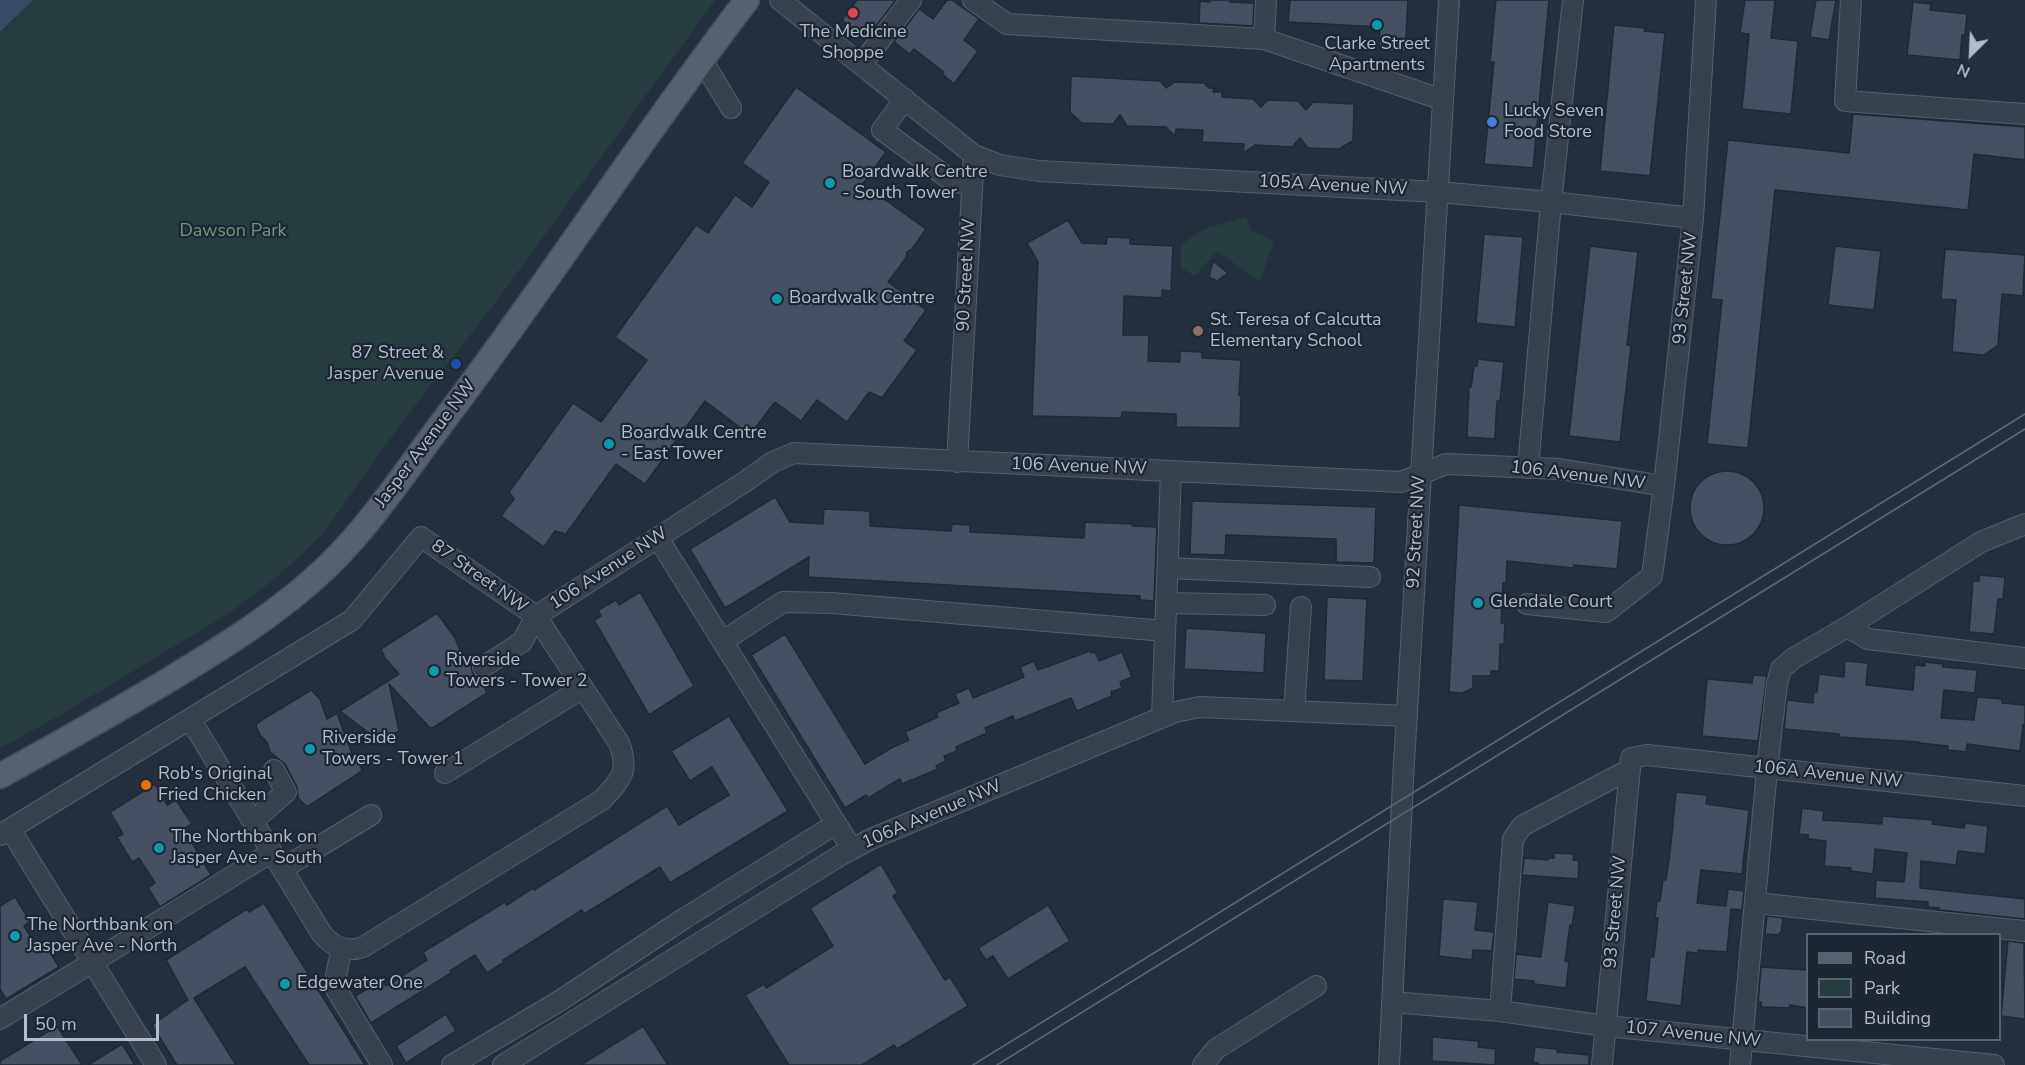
<!DOCTYPE html>
<style>
body{margin:0}
#map{position:relative;width:2025px;height:1065px;overflow:hidden;background:#242f3e;font-family:"Nunito Sans",sans-serif}
canvas{display:block}
.legend{position:absolute;left:1806px;top:933px;width:195px;height:108px;box-sizing:border-box;background:#1d2633;border:2px solid #59626f;margin:0;padding:8px 10px;list-style:none;font-size:18px;color:#b4bcc9}
.legend li{display:flex;align-items:center;gap:12px;height:30px}
.legend b{width:30px;border:2px solid #59626f}
.north{position:absolute;left:1941px;top:24px;width:60px;height:60px;-webkit-text-stroke:4px #1d2633;paint-order:stroke;rotate:204deg;font-size:16px;font-weight:700;line-height:24px;text-align:center;color:#b4bcc9}
.north::after{content:'';display:block;margin:auto;width:21px;height:27px;background:#b4bcc9;clip-path:polygon(50% 0,100% 100%,50% 72%,0 100%)}
.scale{position:absolute;left:24px;top:1014px;width:135px;height:27px;box-sizing:border-box;border:3px solid #b4bcc9;border-top:0;padding-left:8px;font-size:18px;line-height:21px;white-space:nowrap;color:#b4bcc9;-webkit-text-stroke:4px #1d2633;paint-order:stroke}
</style>
<div id="map">
<canvas width="2025" height="1065"></canvas>
<ul class="legend">
<li><b style="height:8px;background:#56606e"></b>Road</li>
<li><b style="height:16px;background:#263c3f"></b>Park</li>
<li><b style="height:16px;background:#455162"></b>Building</li>
</ul>
<div class="north">N</div>
<div class="scale">50 m</div>
</div>
<script>
const c = document.querySelector('canvas').getContext('2d');
c.lineJoin = 'round';
function fillPath(path, color) {
  c.fillStyle = color;
  c.fill(path, 'evenodd');
}
function trace(path, color, width, dash) {
  c.strokeStyle = color;
  c.lineWidth = width;
  c.lineCap = dash ? 'butt' : 'round';
  c.setLineDash(dash || []);
  c.stroke(path);
}
function label(font, color, halo, rows, align = 'center') {
  c.font = font + ' "Nunito Sans",sans-serif';
  c.lineWidth = 4.5;
  c.setLineDash([]);
  c.textBaseline = 'middle';
  c.strokeStyle = halo;
  c.fillStyle = color;
  for (const [text, x, y, turn = 0] of rows) {
    c.save();
    c.translate(x, y);
    c.rotate((+turn || 0) * Math.PI / 180);
    c.textAlign = isNaN(turn) ? turn : align;
    if (halo) c.strokeText(text, 0, 0);
    c.fillText(text, 0, 0);
    c.restore();
  }
}
const green = new Path2D(`
 M33 0H715L499 298 400 425 322 535 277 577 228 614 57 717 0 748V32Z
 M1246 217 1252 231 1274 241 1260 282 1217 251 1195 276 1181 268V245L1204 229Z`);
const water = new Path2D(`
 M0 0H33L0 32Z`);
const building = new Path2D(`
 M857 0H896L866 39 842 20Z
 M947 0H952L979 19 964 40 978 51 954 84 942 74 944 72 914 49 910 54 894 42 919 9 933 19Z
 M1210 0H1230V2L1254 3 1253 26 1199 23 1200 1 1210 2Z
 M1290 0H1408L1405 52 1379 50 1380 27 1288 22Z
 M1496 0H1549L1533 168 1484 164 1494 62H1490Z
 M1745 0H1775L1771 38 1798 41 1791 114 1742 109 1749 34 1740 33Z
 M1816 0H1836L1829 40 1810 37Z
 M1913 2 1931 4 1930 10 1967 14 1965 35H1962L1960 60 1907 55Z
 M1614 25 1645 28 1644 31 1665 33 1650 176 1600 171Z
 M1071 76 1160 81 1166 88 1175 82 1204 83 1209 88H1214L1213 92H1222V97L1253 99 1261 107 1268 100 1298 101 1306 110 1313 102 1354 104 1353 141 1339 149 1308 148 1300 138 1292 147 1255 145 1243 153 1244 144 1202 142 1203 130 1176 129 1175 136 1166 127 1127 126 1120 115 1113 124 1082 123 1070 112Z
 M796 87 886 152 863 184 926 229 912 249 907 252 906 258 888 282 926 310 904 341 917 350 882 398 869 392 847 422 817 400 801 421 775 402 750 435 705 401 645 484 616 464 566 534 555 531 544 547 501 516 514 499 509 492 573 403 601 422 647 360 615 337 696 225 708 233 735 195 752 207 769 182 742 163Z
 M1853 114 2025 127V160L1974 154 1968 210 1775 190 1748 448 1707 444 1722 300 1711 299 1728 140 1849 153Z
 M1068 220 1082 243 1106 244 1107 237 1130 238V244L1173 246 1171 291 1162 290V298L1124 296 1123 335H1149L1148 361 1180 362V351L1202 352V358L1241 360 1239 395 1241 396 1240 428 1176 427V414L1122 412 1121 418 1032 416 1038 262 1027 243Z
 M1484 234 1523 237 1515 327 1476 323Z
 M1590 246 1638 252 1627 345 1631 346 1620 442 1569 436Z
 M1835 246 1881 251 1874 310 1828 305Z
 M1945 249 2025 255 2023 296 2002 294 1998 345 1984 355 1952 352 1956 300 1941 299Z
 M1213 261 1228 273 1217 281 1209 277Z
 M1478 359 1504 362 1500 401H1497L1495 439 1467 437 1469 387H1471L1474 366H1477Z
 M1690 508a37 37 0 1 1 74 0a37 37 0 1 1-74 0Z
 M775 497 790 522 823 524 824 509 870 511V526L951 531 952 524 970 525V532L1084 538 1085 522 1132 524V526L1157 527 1154 601 1140 600V596L808 577 809 557 725 608 690 549Z
 M1192 501 1376 507 1374 563 1336 562V539L1226 535 1225 555 1190 554Z
 M1459 505 1622 521 1617 569 1574 565 1573 568 1507 561 1506 583H1503L1501 623H1505L1504 644H1500L1499 671H1491V676H1473V688L1462 693 1449 692Z
 M1979 575 2005 577 2003 599H1998L1994 634 1969 632 1973 581H1979Z
 M640 592 694 686 649 715 594 620 601 616 598 610 616 600 619 605Z
 M1327 597 1367 599 1363 681 1324 680Z
 M437 613 455 638 461 653 471 666 473 674 483 684 487 693 434 727 430 728 389 684 399 731 381 742 340 711 399 674 385 658 381 649Z
 M1186 628 1266 633 1264 673 1184 669Z
 M785 634 865 764 891 748 909 740 905 732 938 717 936 713 959 703 955 694 969 688 973 698 1024 677 1020 667 1034 661 1038 670 1090 651 1091 653 1095 652 1099 661 1122 652 1132 677 1120 682 1122 688 1111 692 1112 696 1077 711 1071 698 1015 721 1013 716 985 728 987 733 956 747 957 751 944 756 946 761 936 766 938 769 902 784 900 779 868 798 866 795 845 808 751 655Z
 M1845 661 1868 663 1866 685 1913 690 1915 665 1925 666V662L1943 664V667L1977 670 1975 693 1944 690 1941 718 1974 720 1977 697 2002 699V703L2025 705V725H2023L2020 751 1967 744 1966 752 1948 750V746L1919 743V742L1839 737V734L1784 729 1787 700 1813 703 1814 692H1817L1819 674 1844 677Z
 M1753 675 1767 676 1758 741 1702 736 1707 679 1752 683Z
 M311 690 320 699 327 719 337 713 352 754 359 761 362 771 307 807 298 798 297 787 285 764 270 752 267 742 260 735 256 726 257 723Z
 M729 716 788 811 670 883 660 867 584 914 582 910 508 957 503 960 504 962 487 973 475 955 450 971 451 973 371 1023 355 996 371 987 373 990 384 983 386 986 427 960 423 952 505 902 507 905 533 888 534 890 667 806 679 825 729 795 712 767 690 781 671 751Z
 M155 784 167 805 176 800 192 824 184 829 211 875 160 907 148 888 155 883 139 858 132 862 117 837 123 834 110 812Z
 M1676 792 1707 795 1706 804 1749 810 1742 874 1701 870 1697 903 1726 906 1728 889 1744 891 1742 910 1731 909 1727 952 1698 950V953L1687 952 1681 1006 1646 1001 1650 957H1654L1658 918H1655L1657 901H1660L1663 880H1666L1670 853Z
 M1802 808 1824 811 1823 820 1882 824V816L1933 820 1932 824 1964 828 1965 823 1988 826 1985 854 1958 851 1956 865 1921 861 1920 888 2025 899V919L1939 910V908L1928 907V902L1875 898 1876 880 1904 882 1907 853 1875 849 1873 874 1851 871V868L1824 866 1826 841 1808 839V835L1799 834Z
 M1554 853 1574 854 1573 860 1579 861 1578 879 1522 875 1524 858 1548 860V858H1554Z
 M881 864 898 893 893 896 945 980 950 977 968 1006 897 1049 894 1045 862 1065H789L745 995 764 984 766 988 833 946 810 908Z
 M15 897 30 921 24 926 39 950 46 946 59 967 6 999 0 989V906Z
 M1443 899 1478 902 1475 930 1494 932 1492 951 1473 950 1472 960 1439 956Z
 M1548 902 1575 906 1572 926 1570 925 1565 961 1569 962 1566 988 1534 984V981L1514 979 1516 954 1541 957Z
 M264 903 365 1065H309L245 967 194 998 236 1065H177L152 1025 188 1000 166 960 247 909 249 912Z
 M1048 905 1070 941 1008 979 993 956 986 960 978 948Z
 M1767 916 1783 918 1781 933H1779V935L1765 934Z
 M2008 941 2024 943 2025 1019 2001 1016Z
 M1761 967 1808 970V1008L1790 1005 1789 1008 1761 1007V1002H1758Z
 M446 1014 456 1031 406 1063 396 1046Z
 M57 1026 82 1065H0V1061Z
 M643 1026 668 1065H581Z
 M1432 1037 1479 1041 1478 1047 1496 1049 1495 1065 1432 1061Z
 M122 1044 135 1065H88Z
 M1535 1047 1557 1049V1052L1589 1055V1065H1538V1063L1533 1062Z`);
const minor = new Path2D(`
 M780 0 974 155 1000 165 1039 171 1438 192 1551 202 1693 218
 M973 0 1007 24 1264 39 1443 100
 M1851 0 1845 101 2025 114
 M1264 39 1266 0
 M702 60 731 108
 M861 65 911 0
 M905 99 882 130 952 181 972 185
 M957 462 974 155
 M1528 468 1551 202 1573 0
 M658 538 852 849
 M1168 568 1370 577
 M1166 603 1265 605
 M1527 604 1606 612 1652 576 1664 486 1693 218 1706 0
 M1847 627 1868 639 2025 658
 M723 641 783 602 832 603 1165 631
 M483 667 522 642 536 616 746 481 773 462 794 453 1401 482 1446 464 1559 469 1664 486
 M1294 711 1301 607
 M1162 717 1171 471
 M445 773 583 688
 M253 821 286 792 274 770
 M10 829 156 1065
 M0 835 352 620 421 537 536 616 619 743C630 772 621 779 602 800L363 947C347 953 333 947 322 934L190 719
 M282 869 371 815
 M1755 903 2025 931
 M342 948 336 975V989L382 1065
 M1392 1002 1500 1011 1606 1026 1994 1065
 M1500 1011 1513 839 1522 826 1630 769
 M0 1019 272 852
 M452 1065 561 1000 685 918 836 824
 M503 1065 841 855 871 839 1175 712 1200 707 1407 716
 M1203 1065 1216 1049 1316 986
 M1389 1065 1404 762 1449 0
 M1602 1065 1631 758 1647 755 2025 796
 M1740 1065 1767 769 1777 684 1781 669 1794 658 1847 627 1981 542 2025 524`);
const major = new Path2D(`
 M0 776C55 746 109 715 162 684 220 649 279 613 328 566 373 522 409 466 448 415 551 279 643 135 747 0`);
const tram = new Path2D(`
 M973 1065 2025 414
 M997 1065 2025 429`);
const markers = [
 [853,13,6,"#e0444e"],
 [1377,25,6,"#0f9aa8"],
 [1492,122,6,"#3f7fe0"],
 [830,183,6,"#0f9aa8"],
 [777,299,6,"#0f9aa8"],
 [1198,331,6,"#8d6e63"],
 [456,364,6,"#1a4fb4"],
 [609,444,6,"#0f9aa8"],
 [1478,603,6,"#0f9aa8"],
 [434,671,6,"#0f9aa8"],
 [310,749,6,"#0f9aa8"],
 [146,785,6,"#e8710a"],
 [159,848,6,"#0f9aa8"],
 [15,936,6,"#0f9aa8"],
 [285,984,6,"#0f9aa8"]
];
const poiNames = [
 ["The Medicine",853,33,"center"],
 ["Shoppe",853,54,"center"],
 ["Clarke Street",1377,45,"center"],
 ["Apartments",1377,66,"center"],
 ["Lucky Seven",1504,112],
 ["Food Store",1504,133],
 ["Boardwalk Centre",842,173],
 ["- South Tower",842,194],
 ["Boardwalk Centre",789,299],
 ["St. Teresa of Calcutta",1210,321],
 ["Elementary School",1210,342],
 ["87 Street &",444,354,"right"],
 ["Jasper Avenue",444,375,"right"],
 ["Boardwalk Centre",621,434],
 ["- East Tower",621,455],
 ["Glendale Court",1490,603],
 ["Riverside",446,661],
 ["Towers - Tower 2",446,682],
 ["Riverside",322,739],
 ["Towers - Tower 1",322,760],
 ["Rob's Original",158,775],
 ["Fried Chicken",158,796],
 ["The Northbank on",171,838],
 ["Jasper Ave - South",171,859],
 ["The Northbank on",27,926],
 ["Jasper Ave - North",27,947],
 ["Edgewater One",297,984]
];
const streetNames = [
 ["105A Avenue NW",1333,186,3],
 ["90 Street NW",967,275,-87],
 ["93 Street NW",1686,288,-84],
 ["Jasper Avenue NW",426,444,-53],
 ["106 Avenue NW",1079,467,2],
 ["106 Avenue NW",1578,476,7],
 ["92 Street NW",1417,532,-87],
 ["106 Avenue NW",609,569,-33],
 ["87 Street NW",479,577,35],
 ["106A Avenue NW",1828,775,6],
 ["106A Avenue NW",932,815,-23],
 ["93 Street NW",1616,912,-85],
 ["107 Avenue NW",1693,1035,6]
];
const parkNames = [
 ["Dawson Park",233,232]
];
fillPath(green, '#263c3f');
fillPath(water, '#394c67');
fillPath(building, '#455162');
trace(building, '#1f2835', 1.5);
trace(minor, '#565f6c', 22);
trace(major, '#414a57', 27);
trace(minor, '#38414e', 20);
trace(major, '#56606e', 24);
trace(tram, '#5a6575', 1.5);
for (const [x, y, r, color] of markers) {
  const dot = new Path2D();
  dot.arc(x, y, r, 0, 2 * Math.PI);
  c.fillStyle = color;
  c.fill(dot);
  trace(dot, '#1d2633', 2);
}
label('18px', '#b4bcc9', '#1d2633', poiNames, 'left');
label('18px', '#b4bcc9', '#1d2633', streetNames);
label('18px', '#6b9a76', '#1d2633', parkNames);
</script>
